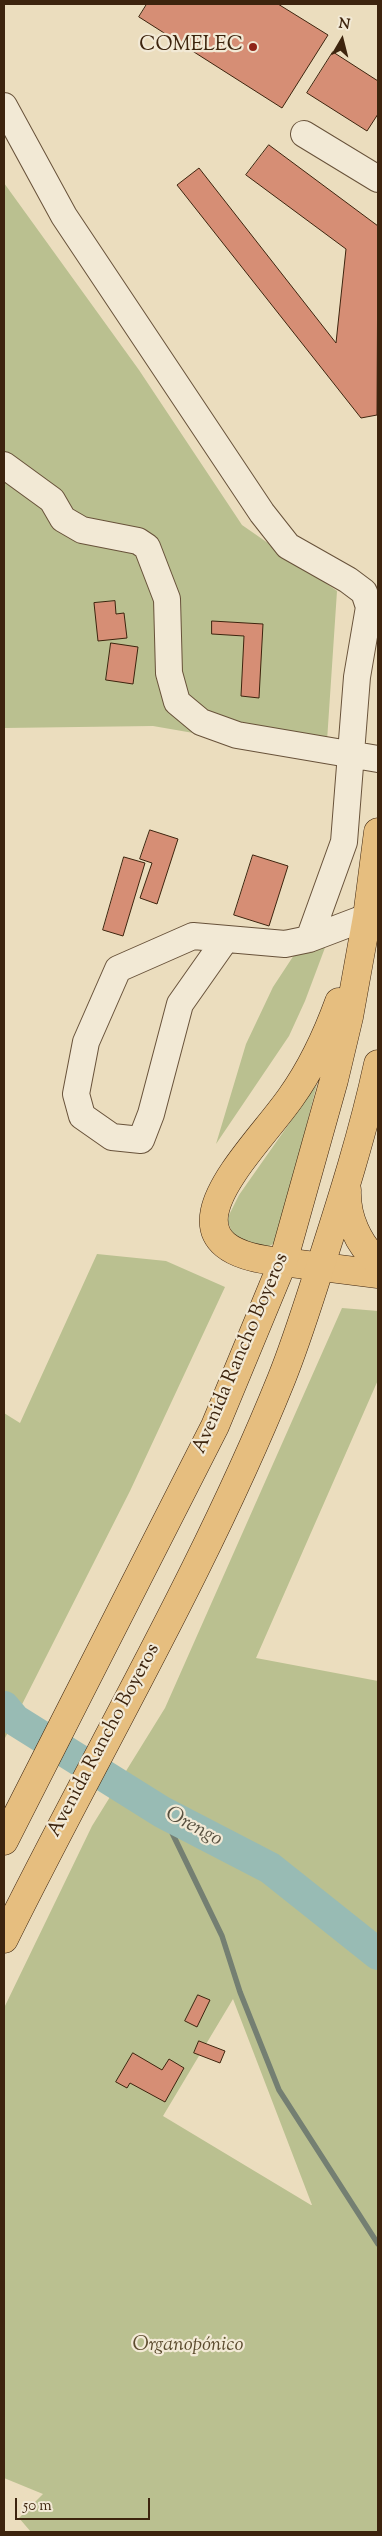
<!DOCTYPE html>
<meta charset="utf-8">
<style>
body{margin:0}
#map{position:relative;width:382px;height:2536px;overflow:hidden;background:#ebddbe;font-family:"Sorts Mill Goudy",serif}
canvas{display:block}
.frame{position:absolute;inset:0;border:5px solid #3d240e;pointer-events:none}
.north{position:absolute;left:317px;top:15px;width:50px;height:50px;-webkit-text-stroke:4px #f2e9d5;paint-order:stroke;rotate:8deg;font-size:14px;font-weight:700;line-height:20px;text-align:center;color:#3d240e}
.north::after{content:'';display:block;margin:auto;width:18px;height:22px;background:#3d240e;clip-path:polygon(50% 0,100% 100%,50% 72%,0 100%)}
.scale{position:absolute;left:15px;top:2498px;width:135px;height:22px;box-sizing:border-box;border:2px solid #3d240e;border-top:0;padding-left:6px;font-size:15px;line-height:18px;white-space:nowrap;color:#3d240e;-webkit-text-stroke:4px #f2e9d5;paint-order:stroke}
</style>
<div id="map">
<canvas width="382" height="2536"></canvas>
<div class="frame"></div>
<div class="north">N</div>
<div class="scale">50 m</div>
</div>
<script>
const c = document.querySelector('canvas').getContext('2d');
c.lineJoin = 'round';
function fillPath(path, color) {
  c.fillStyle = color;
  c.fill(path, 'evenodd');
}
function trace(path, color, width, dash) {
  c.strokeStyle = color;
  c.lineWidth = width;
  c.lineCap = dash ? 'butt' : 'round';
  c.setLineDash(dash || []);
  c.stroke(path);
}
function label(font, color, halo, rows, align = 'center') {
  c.font = font + ' "Sorts Mill Goudy",serif';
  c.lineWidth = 4.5;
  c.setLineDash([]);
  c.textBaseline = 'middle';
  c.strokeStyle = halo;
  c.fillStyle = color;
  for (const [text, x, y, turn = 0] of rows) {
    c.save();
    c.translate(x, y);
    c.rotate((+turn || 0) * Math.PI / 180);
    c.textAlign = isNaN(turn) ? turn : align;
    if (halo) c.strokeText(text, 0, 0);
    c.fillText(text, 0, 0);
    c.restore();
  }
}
const green = new Path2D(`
 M4 183 139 370 242 525 337 591 326 756 153 726 4 728Z
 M329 937 305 1001 289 1036 216 1144 246 1044 273 987 296 952Z
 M317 1084 277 1241C263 1254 249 1243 233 1236L228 1221 229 1215 239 1195Z
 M97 1254 166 1261 225 1287 130 1491 4 1740V1413L20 1423Z
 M342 1308 378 1311V1380L256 1658 378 1681V2532H31L19 2518 43 2494 4 2478V2008L92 1826 165 1708ZM233 1999 312 2205H311L163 2116Z`);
const stream = new Path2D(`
 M162 1812 222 1936 240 1992 279 2090 378 2244`);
const river = new Path2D(`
 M4 1707 15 1720 162 1812 270 1868 378 1954`);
const building = new Path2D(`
 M147 4H278L328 35 282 108 139 17Z
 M333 52 378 81V114L367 131 307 93Z
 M269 145 378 226 377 415 361 418 177 185 199 168 336 343 346 249 246 175Z
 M115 601 116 614 124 613 127 638 98 641 94 603Z
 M212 621 263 624 259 698 241 696 244 636 212 634Z
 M111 643 138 647 133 684 106 680Z
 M150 830 178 839 157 904 140 898 152 863 140 859Z
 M253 855 288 866 269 926 234 915Z
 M124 857 145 863 123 936 103 930Z
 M198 1995 210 2000 197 2027 185 2021Z
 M199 2041 225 2051 220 2063 194 2053Z
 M133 2053 162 2070 169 2059 184 2068 165 2102 130 2083 127 2088 116 2082Z`);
const minor = new Path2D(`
 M4 106 64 216 262 513 288 546 348 580 364 592 369 607 357 677 344 842 309 939
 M304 134 378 179
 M4 465 52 500 63 519 82 530 138 541 147 547 167 599 169 673 177 702 201 722 237 735 378 759
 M225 940 180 1004 151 1114 141 1140 112 1137 82 1116 76 1094 86 1042 118 969 193 936 285 944 309 939 367 917`);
const major = new Path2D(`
 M283 1262 378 1274`);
const highway = new Path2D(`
 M347 1190C346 1217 358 1244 378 1262
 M283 1262C143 1250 252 1153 291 1097 311 1069 327 1035 339 1002
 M4 1841 215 1426 283 1262 334 1080 349 1017 367 917 378 832
 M4 1939C96 1753 203 1573 281 1380 296 1343 308 1304 320 1267 342 1199 363 1133 378 1064`);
const markers = [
 [253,47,5,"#8f2418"]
];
const poiNames = [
 ["COMELEC",243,47]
];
const streetNames = [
 ["Avenida Rancho Boyeros",242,1354,-67],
 ["Avenida Rancho Boyeros",105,1741,-62]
];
const parkNames = [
 ["Organopónico",188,2347]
];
const waterNames = [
 ["Orengo",193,1828,28]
];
fillPath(green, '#bac090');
trace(stream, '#747f72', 5.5);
trace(river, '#98bbb4', 32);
fillPath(building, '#d68e75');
trace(building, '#3d240e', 1);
trace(minor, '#68523a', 28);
trace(major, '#3d240e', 29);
trace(highway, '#3d240e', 29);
trace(minor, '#f2e9d5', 26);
trace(major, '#e6be7f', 28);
trace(highway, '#e6be7f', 28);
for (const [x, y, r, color] of markers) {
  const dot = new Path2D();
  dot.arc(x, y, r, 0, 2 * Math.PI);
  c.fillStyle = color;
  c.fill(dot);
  trace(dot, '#f2e9d5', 2);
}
label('20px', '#3d240e', '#f2e9d5', poiNames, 'right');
label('20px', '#3d240e', '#f2e9d5', streetNames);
label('italic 20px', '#5c4b2e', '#f2e9d5', parkNames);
label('italic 21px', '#585140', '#f2e9d5', waterNames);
</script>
